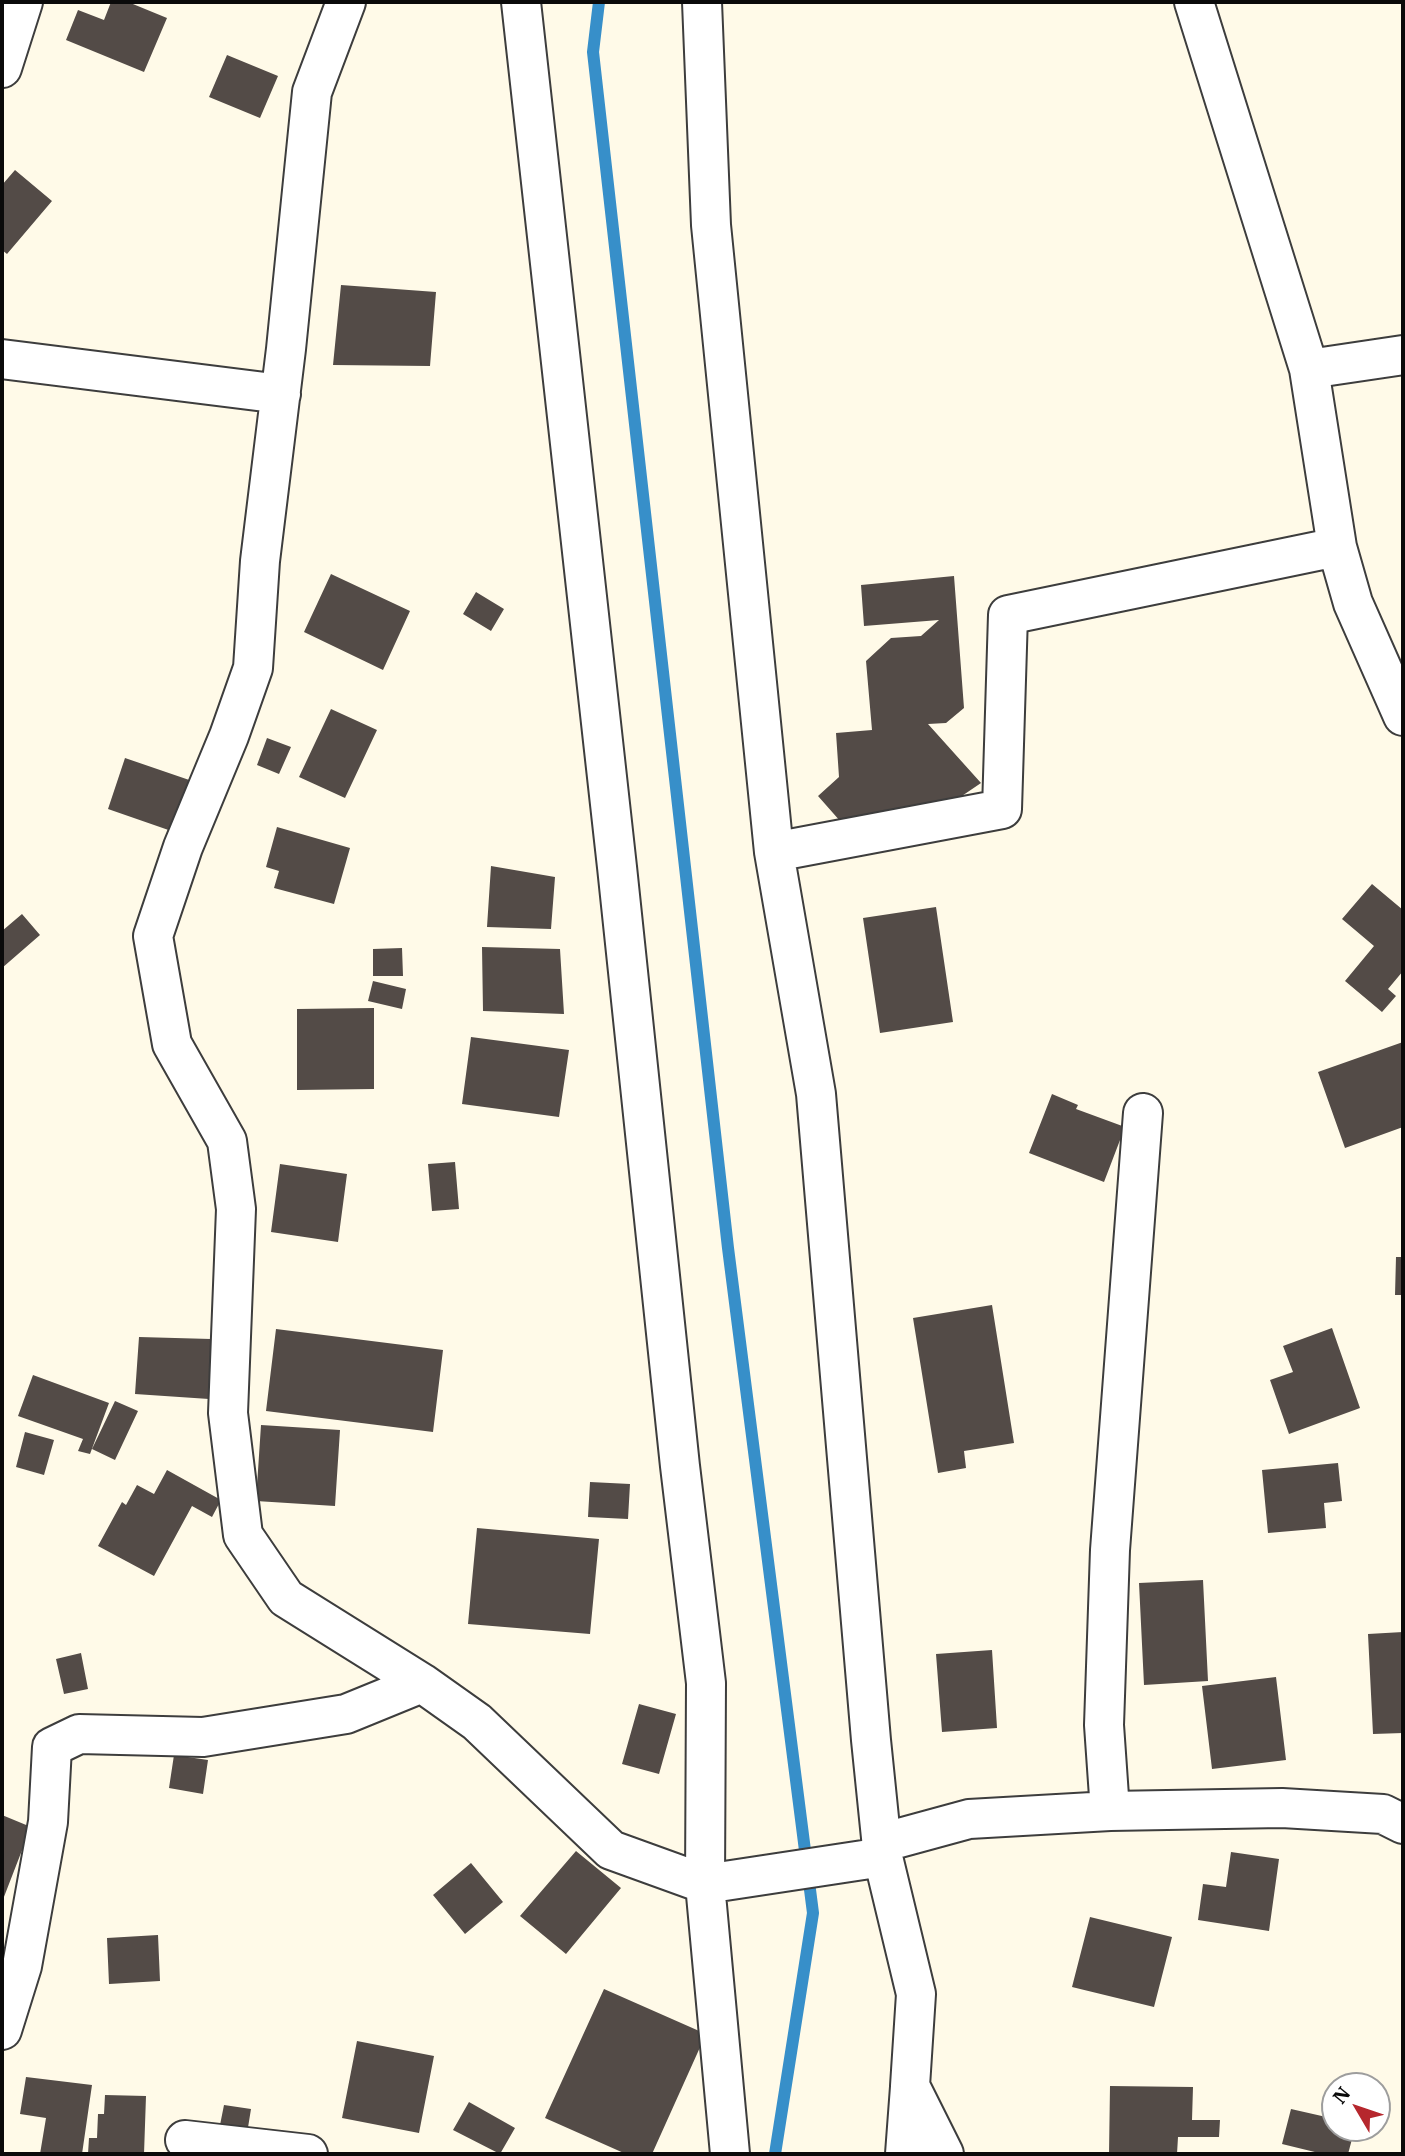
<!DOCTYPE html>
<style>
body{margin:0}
#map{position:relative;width:1405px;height:2156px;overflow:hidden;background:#fffae8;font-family:"IBM Plex Serif",serif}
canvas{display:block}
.frame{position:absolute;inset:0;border:4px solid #0a0a0a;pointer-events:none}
.north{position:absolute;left:1321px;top:2072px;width:70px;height:70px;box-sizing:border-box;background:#fff;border:2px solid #9d9d9d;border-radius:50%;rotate:309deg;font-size:19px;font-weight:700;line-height:28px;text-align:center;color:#0a0a0a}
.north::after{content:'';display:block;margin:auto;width:24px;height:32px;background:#b6272d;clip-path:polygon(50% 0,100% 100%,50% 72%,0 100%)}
</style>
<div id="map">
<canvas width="1405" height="2156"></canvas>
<div class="frame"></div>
<div class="north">N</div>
</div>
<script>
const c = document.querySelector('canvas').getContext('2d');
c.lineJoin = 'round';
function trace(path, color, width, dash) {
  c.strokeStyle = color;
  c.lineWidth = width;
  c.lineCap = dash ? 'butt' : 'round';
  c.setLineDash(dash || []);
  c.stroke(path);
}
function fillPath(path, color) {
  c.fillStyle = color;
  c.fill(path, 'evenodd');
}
const stream = new Path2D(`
 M599 2 593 52 728 1248 813 1913 775 2154`);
const building = new Path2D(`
 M111 2H128L167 18 144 72 66 40 78 10 104 20Z
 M227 55 278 76 260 118 209 97Z
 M15 170 52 201 7 254 2 250V185Z
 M341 285 436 292 430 366 333 365Z
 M331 574 410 611 383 670 304 632Z
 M954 576 964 708 946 723 928 724 981 783 922 823 848 830 818 796 839 777 836 733 872 730 866 661 891 638 921 636 939 620 864 626 861 585Z
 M476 592 504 609 491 631 463 614Z
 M331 709 377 730 345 798 299 777Z
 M267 738 291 747 279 774 257 765Z
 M125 758 198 783 180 834 108 809Z
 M277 827 350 848 334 904 274 888 279 871 266 867Z
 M491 866 555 877 551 929 487 927Z
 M1372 884 1403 910V971L1388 989 1396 996 1382 1012 1345 981 1374 946 1342 919Z
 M936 907 953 1022 880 1033 863 918Z
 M22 914 40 935 2 968V931Z
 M482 947 560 949 564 1014 483 1011Z
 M402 948 403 976H373V949Z
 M373 981 406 989 402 1009 368 1001Z
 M374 1008V1089L297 1090V1009Z
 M471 1037 569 1050 559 1117 462 1104Z
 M1403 1042V1127L1345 1148 1318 1072Z
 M1052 1094 1078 1105 1076 1109 1125 1127 1104 1182 1029 1153Z
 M455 1162 459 1209 432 1211 428 1164Z
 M280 1164 347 1174 338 1242 271 1232Z
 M1396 1257H1403V1295H1395Z
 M992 1305 1014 1443 964 1451 966 1468 938 1473 913 1318Z
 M1332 1328 1360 1408 1289 1434 1270 1380 1293 1372 1283 1346Z
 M276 1329 443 1350 433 1432 266 1411Z
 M139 1337 211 1339 209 1399 135 1394Z
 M33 1375 109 1403 90 1454 78 1451 83 1439 18 1416Z
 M115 1401 138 1411 115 1460 92 1449Z
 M261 1425 340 1430 335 1506 256 1501Z
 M25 1432 54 1440 44 1475 16 1467Z
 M1338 1463 1342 1501 1324 1503 1326 1528 1268 1533 1262 1470Z
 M167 1470 221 1500 212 1517 192 1506 154 1576 98 1546 122 1502 126 1505 137 1485 154 1494Z
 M590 1482 630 1484 628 1519 588 1517Z
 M477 1528 599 1539 590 1634 468 1624Z
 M1203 1580 1208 1681 1144 1685 1139 1583Z
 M1403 1632V1733L1373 1734 1368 1634Z
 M992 1650 997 1728 942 1732 936 1654Z
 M81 1653 88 1689 64 1694 56 1659Z
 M1276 1677 1286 1760 1212 1769 1202 1686Z
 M639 1704 676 1714 659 1774 622 1764Z
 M174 1755 208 1760 203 1794 169 1788Z
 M2 1815 31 1827 2 1902Z
 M576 1851 621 1888 566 1954 520 1916Z
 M1231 1852 1279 1859 1269 1931 1198 1920 1203 1884 1226 1887Z
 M471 1863 503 1902 465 1934 433 1895Z
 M1090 1917 1172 1937 1154 2007 1072 1987Z
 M158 1935 160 1981 109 1984 107 1938Z
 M604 1989 706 2034 652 2154H626L545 2118Z
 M357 2041 434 2056 419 2133 342 2118Z
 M26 2077 92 2085 82 2154H40L46 2118 20 2114Z
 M1110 2086 1193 2087 1192 2120H1220L1219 2137H1178L1177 2154H1109Z
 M105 2095 146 2096 144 2154H88L89 2138H97L98 2114H104Z
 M469 2102 515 2128 500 2154 453 2130Z
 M224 2105 251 2109 245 2146 217 2140Z
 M1291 2109 1335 2119V2128H1355L1348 2154H1323L1282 2144Z`);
const minor = new Path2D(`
 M346 2 312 92 286 349 260 561 253 668 229 736 183 847 153 936 172 1044 227 1141 236 1209 228 1413 243 1535 286 1598 422 1683 477 1722 611 1850 705 1884 883 1857 916 1994 910 2086 944 2154
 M521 2 617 867 680 1466 706 1683 705 1884 730 2154
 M702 2 711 225 774 852 816 1094 871 1740 883 1857
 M1194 2 1309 369 1337 547 1353 603 1403 716
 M2 68 23 2
 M2 359 281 394
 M1309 369 1403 355
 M774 852 1002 809 1008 615 1337 547
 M1110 1811 1104 1725 1110 1550 1143 1113
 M881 1843 969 1819 1110 1811 1282 1808 1383 1814 1403 1824
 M2 2030 22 1966 48 1822 52 1747 79 1734 203 1737 346 1714 422 1683
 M185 2140 308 2154
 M905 2154 910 2087`);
trace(stream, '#378fc9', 12);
fillPath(building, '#534b47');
trace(minor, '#3d3d3d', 42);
trace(minor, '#fff', 38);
</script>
